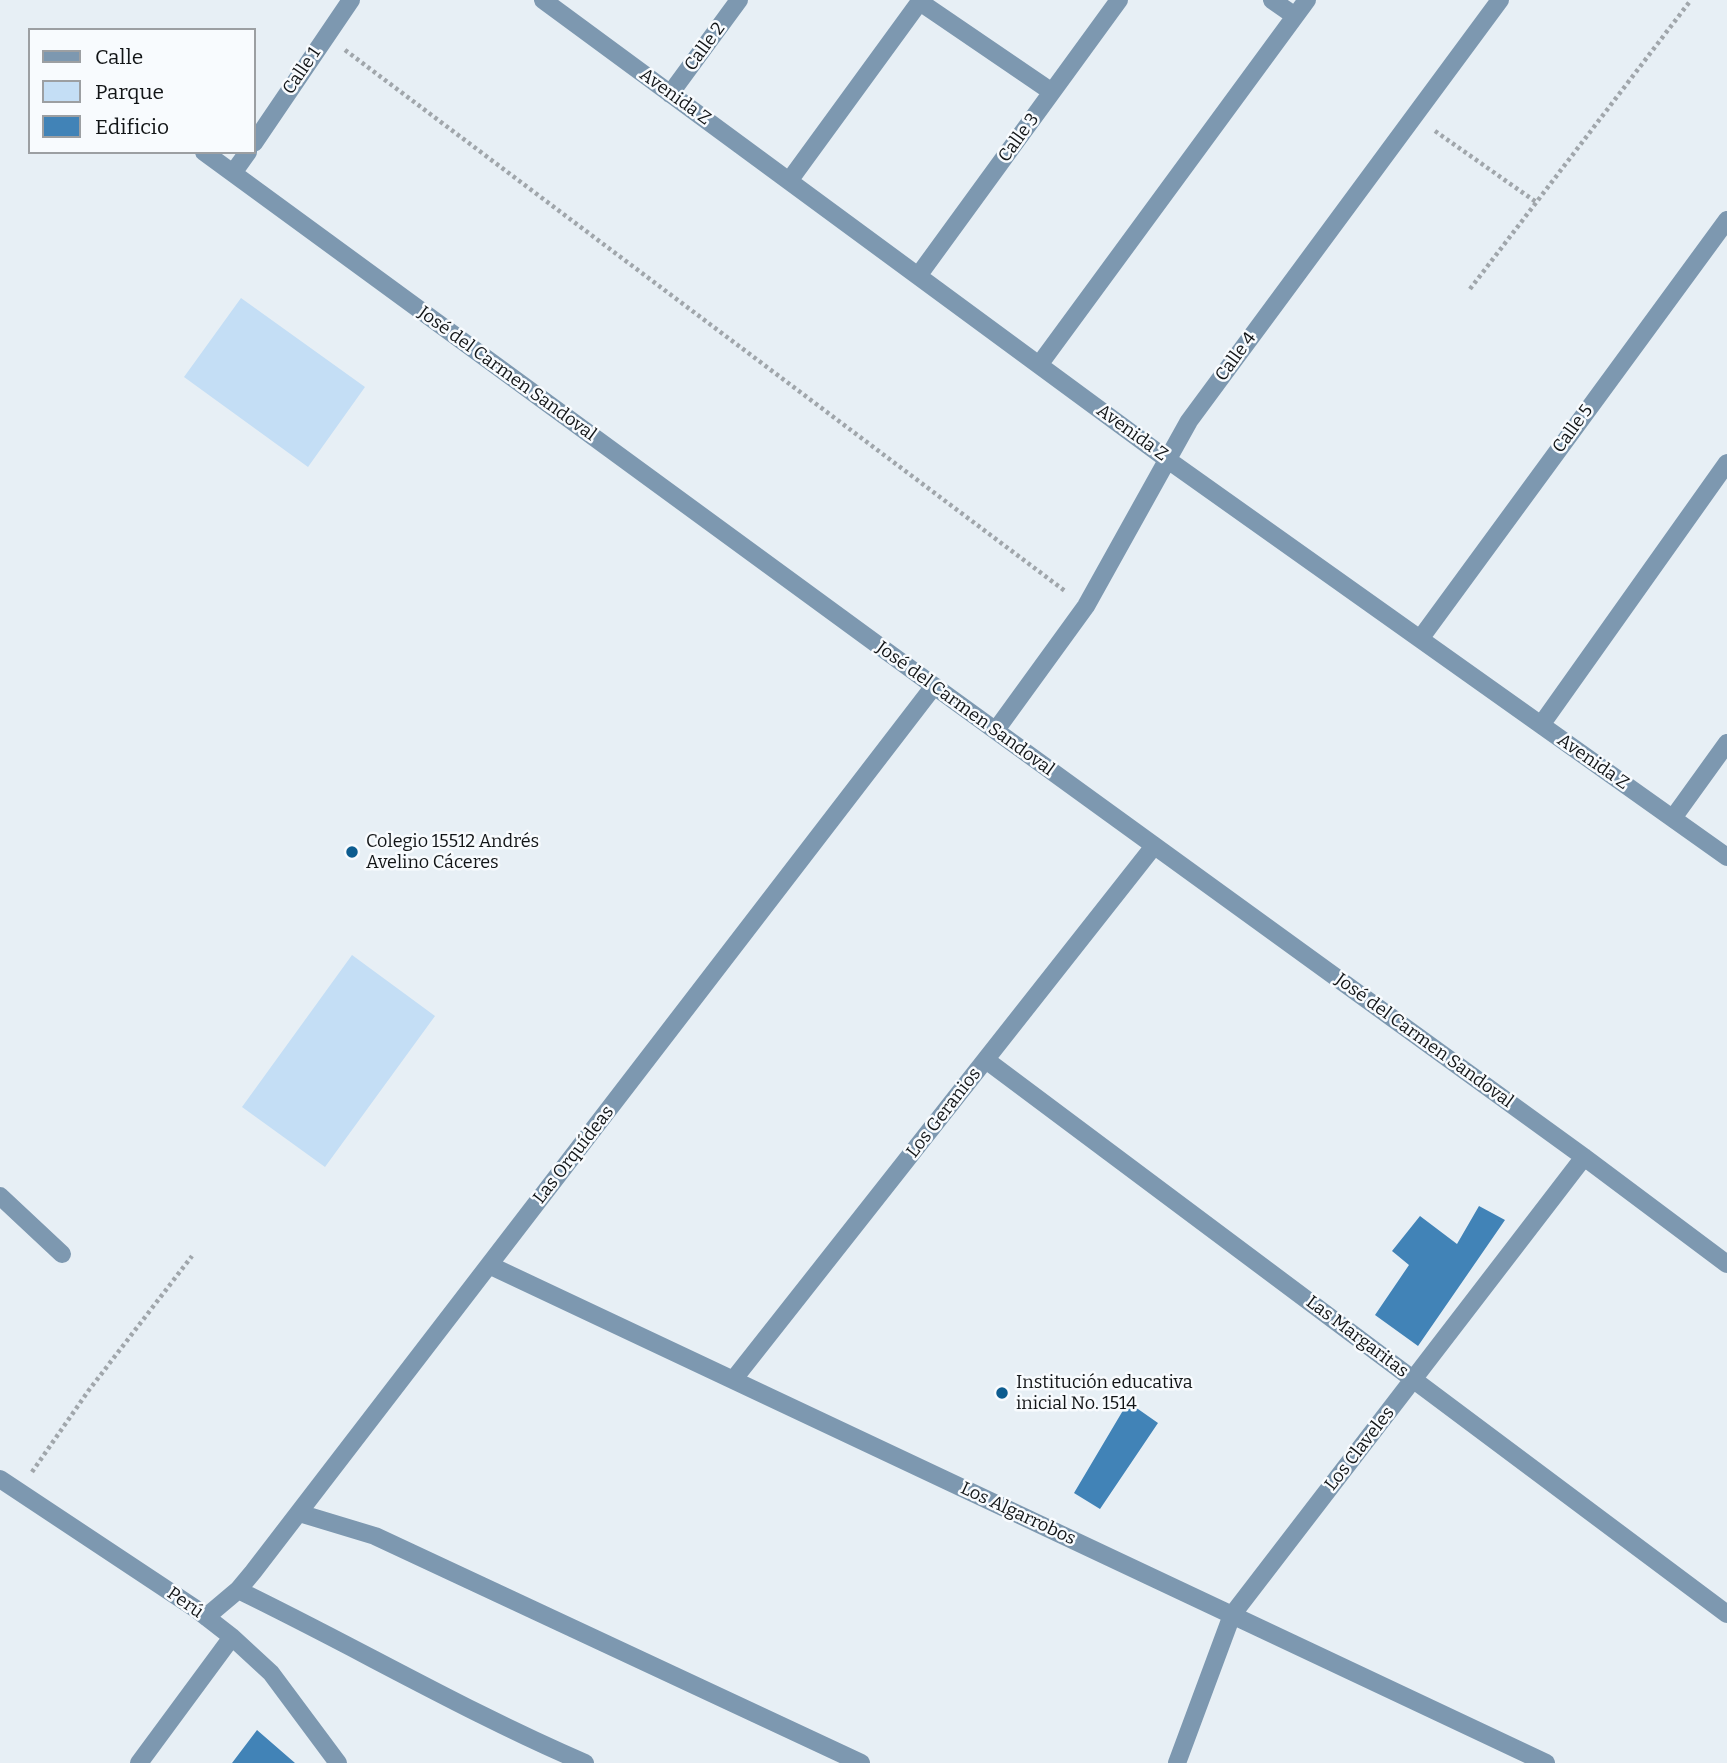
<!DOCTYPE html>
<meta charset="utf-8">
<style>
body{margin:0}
#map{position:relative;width:1727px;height:1763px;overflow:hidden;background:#e7eff5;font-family:Bitter,serif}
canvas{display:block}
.legend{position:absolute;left:28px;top:28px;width:228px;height:126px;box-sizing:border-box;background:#f8fbfe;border:2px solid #9c9fa2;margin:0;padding:9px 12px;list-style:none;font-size:21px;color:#121517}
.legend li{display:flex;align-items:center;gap:14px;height:35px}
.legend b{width:35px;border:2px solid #9c9fa2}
</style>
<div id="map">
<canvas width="1727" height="1763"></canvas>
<ul class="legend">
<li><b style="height:9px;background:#7d98b0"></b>Calle</li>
<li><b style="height:19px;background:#c4def5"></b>Parque</li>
<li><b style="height:19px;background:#4183b7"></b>Edificio</li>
</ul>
</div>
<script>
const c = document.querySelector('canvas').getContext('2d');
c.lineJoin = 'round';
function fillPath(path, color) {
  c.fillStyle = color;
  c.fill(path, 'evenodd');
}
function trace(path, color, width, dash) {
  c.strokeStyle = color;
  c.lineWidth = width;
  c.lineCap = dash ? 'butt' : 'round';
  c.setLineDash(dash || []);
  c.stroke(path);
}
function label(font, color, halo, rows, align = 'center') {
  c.font = font + ' Bitter,serif';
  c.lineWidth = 5;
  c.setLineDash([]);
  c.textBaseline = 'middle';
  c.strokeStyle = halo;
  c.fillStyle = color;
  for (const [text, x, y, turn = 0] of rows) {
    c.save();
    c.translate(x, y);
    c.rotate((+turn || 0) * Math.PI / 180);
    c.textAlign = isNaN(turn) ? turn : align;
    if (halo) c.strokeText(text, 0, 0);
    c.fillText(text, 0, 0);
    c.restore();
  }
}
const green = new Path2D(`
 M241 298 365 387 308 467 184 377Z
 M352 955 435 1016 325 1167 242 1107Z`);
const building = new Path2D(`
 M1479 1206 1505 1220 1418 1346 1375 1315 1409 1265 1392 1251 1420 1216 1457 1244Z
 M1128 1402 1158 1423 1100 1509 1074 1493Z
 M257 1730 295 1763H232Z`);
const path = new Path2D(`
 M345 50 1065 591
 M1435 131 1536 202
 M1470 289 1691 0
 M32 1472 89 1390 192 1256`);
const minor = new Path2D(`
 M543 0 1168 460 1727 857
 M1272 0 1295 16
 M920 2 1052 92
 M670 94 739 0
 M254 143 351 0
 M204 152 934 686 1584 1157 1727 1264
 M233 173 248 152
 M789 181 921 0
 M918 276 1119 0
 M1039 365 1307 0
 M1420 639 1727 220
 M1541 725 1727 463
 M996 730 1086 606 1189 421 1500 0
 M1673 818 1727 743
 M986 1060 1727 1614
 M0 1196 62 1254
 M489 1265 1546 1763
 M733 1380 1154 846
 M0 1479 196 1609 232 1637 271 1673 338 1763
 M299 1513 375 1536 861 1763
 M238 1590C354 1646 466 1712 585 1763
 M206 1617 238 1590 253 1572 934 686
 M139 1763 232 1637
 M1177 1763 1232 1615 1584 1157`);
const markers = [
 [352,852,7,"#0d5c8f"],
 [1002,1393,7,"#0d5c8f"]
];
const streetNames = [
 ["Calle 2",705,47,-54],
 ["Calle 1",302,71,-56],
 ["Avenida Z",675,97,36],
 ["Calle 3",1019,138,-54],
 ["Calle 4",1236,357,-54],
 ["José del Carmen Sandoval",507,374,36],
 ["Calle 5",1573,429,-54],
 ["Avenida Z",1132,433,36],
 ["José del Carmen Sandoval",965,709,36],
 ["Avenida Z",1593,762,35],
 ["José del Carmen Sandoval",1424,1041,36],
 ["Los Geranios",944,1113,-52],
 ["Las Orquídeas",574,1155,-52],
 ["Las Margaritas",1357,1337,37],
 ["Los Claveles",1360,1449,-52],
 ["Los Algarrobos",1018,1514,25],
 ["Perú",185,1603,35]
];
const poiNames = [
 ["Colegio 15512 Andrés",366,842],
 ["Avelino Cáceres",366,863],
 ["Institución educativa",1016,1383],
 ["inicial No. 1514",1016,1404]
];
fillPath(green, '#c4def5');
fillPath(building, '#4183b7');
trace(path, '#a0a6ab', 4.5, [3.5, 3.5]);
trace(minor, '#7d98b0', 18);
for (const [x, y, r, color] of markers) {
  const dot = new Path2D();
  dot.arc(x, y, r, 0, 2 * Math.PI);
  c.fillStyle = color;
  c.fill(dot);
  trace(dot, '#f8fbfe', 2.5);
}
label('18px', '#121517', '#f8fbfe', streetNames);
label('18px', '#121517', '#f8fbfe', poiNames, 'left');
</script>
